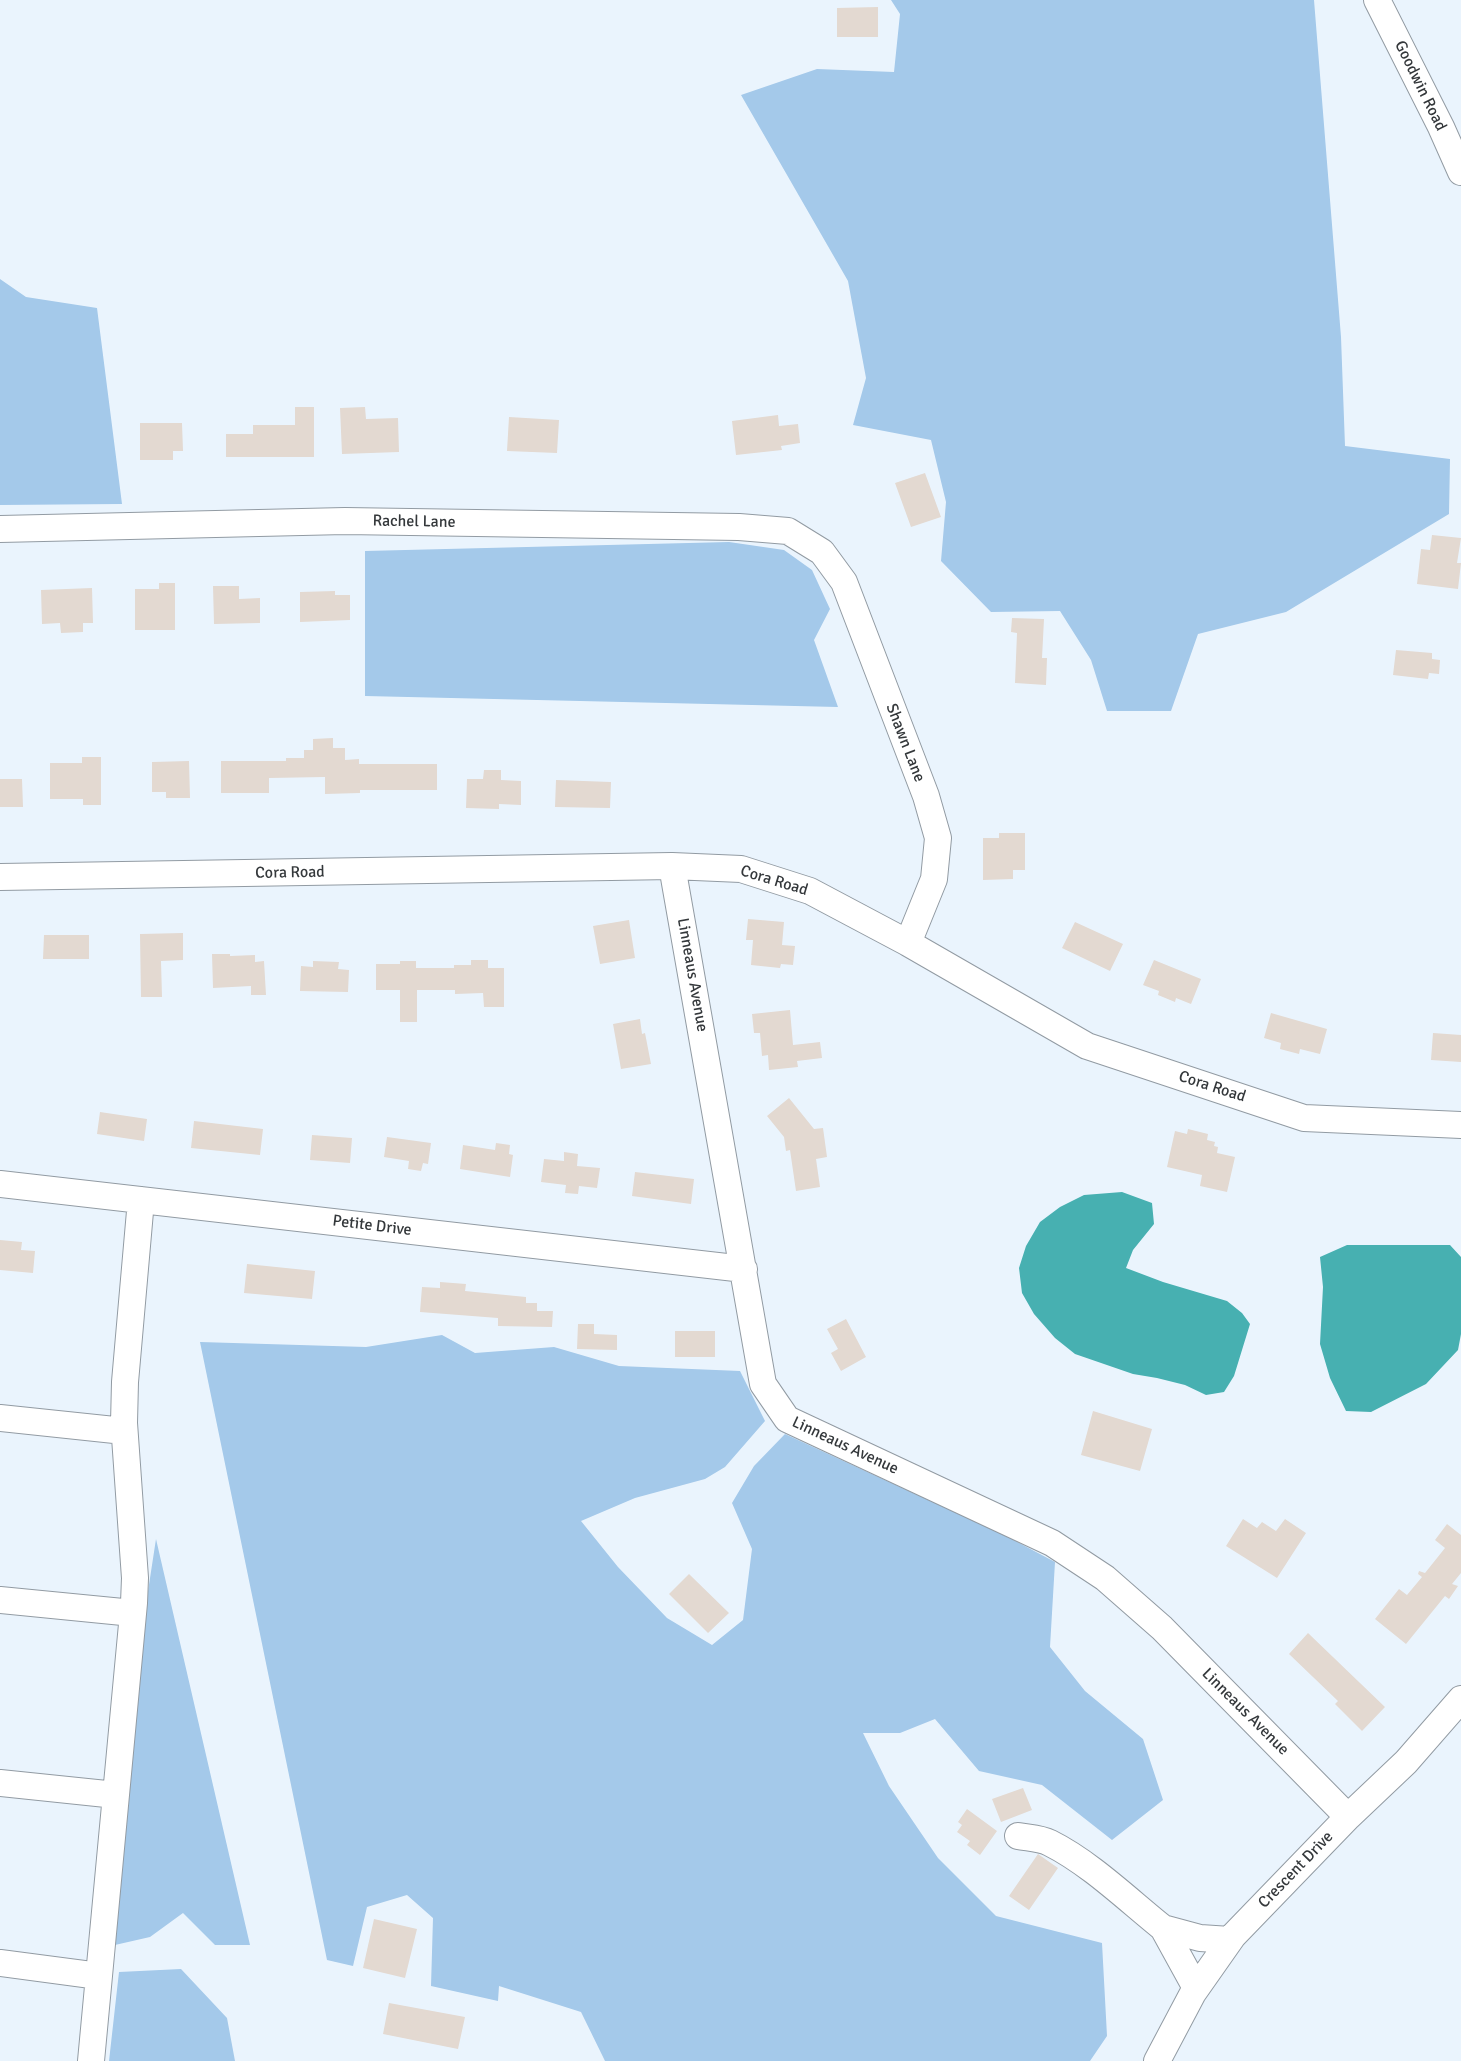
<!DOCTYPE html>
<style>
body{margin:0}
canvas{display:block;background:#eaf4fd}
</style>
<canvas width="1461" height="2061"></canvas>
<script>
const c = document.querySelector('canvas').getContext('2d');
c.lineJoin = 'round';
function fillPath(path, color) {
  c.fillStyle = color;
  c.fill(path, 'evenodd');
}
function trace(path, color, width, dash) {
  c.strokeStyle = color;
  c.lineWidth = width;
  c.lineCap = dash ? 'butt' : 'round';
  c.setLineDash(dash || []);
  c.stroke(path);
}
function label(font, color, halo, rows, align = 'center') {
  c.font = font + ' Signika,sans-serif';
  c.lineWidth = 6;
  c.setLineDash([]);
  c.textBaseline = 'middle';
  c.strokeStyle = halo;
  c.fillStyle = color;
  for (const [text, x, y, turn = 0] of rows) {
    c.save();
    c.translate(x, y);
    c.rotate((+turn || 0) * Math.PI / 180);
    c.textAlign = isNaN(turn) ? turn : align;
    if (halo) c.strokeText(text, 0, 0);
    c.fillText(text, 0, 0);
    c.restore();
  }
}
const green = new Path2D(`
 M891 0H1314L1341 337 1345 446 1450 459 1449 514 1286 612 1198 634 1171 711H1107L1091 660 1060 611 991 612 941 561 946 502 931 440 853 425 866 378 848 281 741 95 817 69 894 72 900 14Z
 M0 279 26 297 97 308 122 504 0 505Z
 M729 542 784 550 812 570 830 609 814 640 838 707 365 696V551Z
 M442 1335 475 1353 554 1347 619 1366 740 1371 765 1421 725 1467 705 1479 635 1498 581 1521 618 1567 667 1618 712 1645 743 1620 752 1549 732 1503 754 1466 785 1434 1004 1535 1055 1562 1050 1647 1085 1691 1143 1739 1163 1800 1112 1840 1042 1785 979 1771 935 1719 900 1733H863L889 1786 938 1858 996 1916 1102 1943 1107 2036 1090 2061H605L581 2012 499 1986 498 2001 431 1986 433 1918 407 1895 367 1907 353 1966 327 1960 200 1342 366 1347Z
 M156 1539 250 1945H215L183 1913 150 1937 93 1950Z
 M181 1969 227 2018 235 2061H109L119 1972Z`);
const water = new Path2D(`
 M1122 1192 1152 1203 1154 1224 1133 1250 1126 1268 1163 1282 1227 1301 1242 1313 1250 1324 1234 1376 1224 1392 1206 1395 1185 1385 1157 1378 1133 1374 1075 1354 1055 1338 1034 1314 1022 1293 1019 1268 1026 1246 1040 1222 1060 1207 1084 1195Z
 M1347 1245H1450L1461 1257V1334L1458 1350 1426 1384 1371 1412 1346 1411 1330 1378 1320 1344 1323 1287 1320 1257Z`);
const building = new Path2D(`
 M878 7V37H837V8Z
 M295 407H314V457H226V434H253V425H295Z
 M365 407 366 419 398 418 399 452 342 454 340 408Z
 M778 415 779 426 798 424 800 443 781 446 782 450 736 455 732 421Z
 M509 417 559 420 557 453 507 451Z
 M140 423H182L183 451H173V460H140Z
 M925 473 941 517 911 527 895 483Z
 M1432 535 1461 538 1457 563H1461L1458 589 1417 584 1421 549 1430 550Z
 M159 583H175V630H135V589H159Z
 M213 586H239V599L260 598V623L214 624Z
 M92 588 93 623H83V632L61 633 60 623 42 624 41 590Z
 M335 591V595H350V620L300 622V592Z
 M1012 618 1044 619 1042 658H1047L1046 685 1015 683 1017 633 1011 632Z
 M1396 650 1432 653V659L1440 660 1439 674 1429 673 1428 679 1393 675Z
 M333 738V748H345V760L359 759V764H437V790H360V793L325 794V777L269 778V793H221V761H286V758H304V750H313V739Z
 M82 757H101V805H83V799H50V763H82Z
 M189 761 190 798H166V792H152V762Z
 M484 770H501V780L521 781V805L499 804V809L466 808 467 779H483Z
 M0 779H22L23 807H0Z
 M556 780 611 782 610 808 555 807Z
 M999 833H1025V870H1013V879L983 880V838H999Z
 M748 919 784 922 782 945 795 946 793 965 781 964 780 968 751 965 753 940H746Z
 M629 920 635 958 600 964 593 926Z
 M1075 922 1123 944 1110 971 1062 948Z
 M183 933V960L161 961 162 997H141L140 934Z
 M44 935H89V959H43Z
 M212 954H230V956L255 955V962L264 961 266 995H251V986L213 988Z
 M471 960H488V968H504V1007H484L483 993 455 994V990H417V1022H400V990H376V964H400V961H416V968H454V965H471Z
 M1154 960 1201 979 1191 1004 1176 998 1175 1002 1158 995 1159 991 1143 985Z
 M313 961 339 962 338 969 349 970 348 992 300 991 301 966 313 967Z
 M790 1010 793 1045 820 1042 822 1058 797 1061 798 1067 769 1070 768 1055 762 1056 760 1033H754L752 1014Z
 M1271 1013 1327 1029 1320 1054 1300 1049 1299 1054 1280 1049 1281 1043 1264 1038Z
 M640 1019 642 1034 645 1033 651 1064 621 1069 613 1024Z
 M1433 1033 1461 1035V1062L1431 1060Z
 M789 1098 814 1129 823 1128 827 1157 816 1159 820 1187 796 1191 790 1150 786 1151 784 1137 767 1116Z
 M100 1112 147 1119 144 1141 97 1134Z
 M194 1121 263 1129 260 1155 191 1148Z
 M1188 1129 1208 1134 1207 1140 1215 1142 1214 1146 1218 1147 1217 1153 1235 1157 1227 1192 1200 1186 1202 1175 1167 1167 1175 1131 1187 1134Z
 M312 1135 352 1138 350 1163 310 1160Z
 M387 1137 431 1143 428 1164 423 1163 421 1171 408 1169 409 1161 384 1157Z
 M496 1143 510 1145 509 1154 513 1155 510 1177 460 1169 463 1145 495 1150Z
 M564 1152 578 1154 577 1166 600 1168 597 1188 579 1186 578 1194 565 1193 566 1185 541 1182 544 1159 564 1161Z
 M635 1172 694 1179 691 1204 632 1196Z
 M0 1240 22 1242 21 1250 35 1251 33 1273 0 1270Z
 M247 1264 315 1271 312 1299 244 1293Z
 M440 1282 466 1284 465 1291 526 1297V1303H537V1311H553L552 1327 498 1326V1318L420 1312 422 1287 440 1288Z
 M846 1319 866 1357 841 1371 831 1353 838 1349 827 1329Z
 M578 1324H594V1334L617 1335V1350L577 1349Z
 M675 1331H715V1357H675Z
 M1093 1411 1152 1429 1140 1471 1081 1455Z
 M1243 1519 1257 1528 1262 1522 1276 1531 1285 1519 1306 1533 1277 1578 1226 1546Z
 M1447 1524 1461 1535V1573L1452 1584 1458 1586 1449 1599 1445 1596 1406 1644 1375 1619 1399 1589 1407 1595 1422 1577 1418 1574 1419 1571 1425 1573 1445 1548 1435 1540Z
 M689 1574 729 1613 708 1633 669 1594Z
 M1308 1633 1385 1707 1362 1731 1335 1704 1338 1701 1289 1654Z
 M1023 1788 1032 1810 1001 1822 992 1799Z
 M967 1809 997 1831 980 1855 967 1845 970 1841 957 1832 962 1825 958 1822Z
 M1038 1854 1058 1868 1029 1910 1009 1896Z
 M374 1919 417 1929 405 1978 363 1968Z
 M389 2003 465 2017 458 2049 383 2034Z`);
const minor = new Path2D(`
 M1377 0 1441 127 1461 172
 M0 529 345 521 739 527 788 531 822 552 844 582 926 796 938 838 934 879 908 943
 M672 866 763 1384 787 1419 1052 1543 1105 1578 1162 1628 1348 1817
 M0 877 672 866 741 869 810 891 908 943 1087 1046 1304 1118 1461 1125
 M0 1184 744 1269
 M0 1418 124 1431
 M0 1600 133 1613
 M0 1783 116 1795
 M1018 1836C1028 1838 1040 1838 1050 1843 1090 1863 1128 1900 1163 1928
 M0 1963 99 1976
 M1196 1988 1163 1928 1200 1938 1230 1940
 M91 2061 134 1603 135 1578 124 1423 125 1382 141 1200
 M1157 2061 1193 1993 1233 1936 1348 1817 1406 1762 1461 1699`);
const streetNames = [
 ["Goodwin Road",1420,86,64],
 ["Rachel Lane",414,522,1],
 ["Shawn Lane",905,743,69],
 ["Cora Road",290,873,-1],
 ["Cora Road",774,881,17],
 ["Linneaus Avenue",692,975,80],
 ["Cora Road",1212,1087,18],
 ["Petite Drive",372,1226,7],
 ["Linneaus Avenue",845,1446,25],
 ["Linneaus Avenue",1245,1712,45],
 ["Crescent Drive",1296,1870,-46]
];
fillPath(green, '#a4c9ea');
fillPath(water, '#47b0b1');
fillPath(building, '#e3d9d1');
trace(minor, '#929ba3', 28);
trace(minor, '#fff', 26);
label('16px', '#34383b', '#fff', streetNames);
</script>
